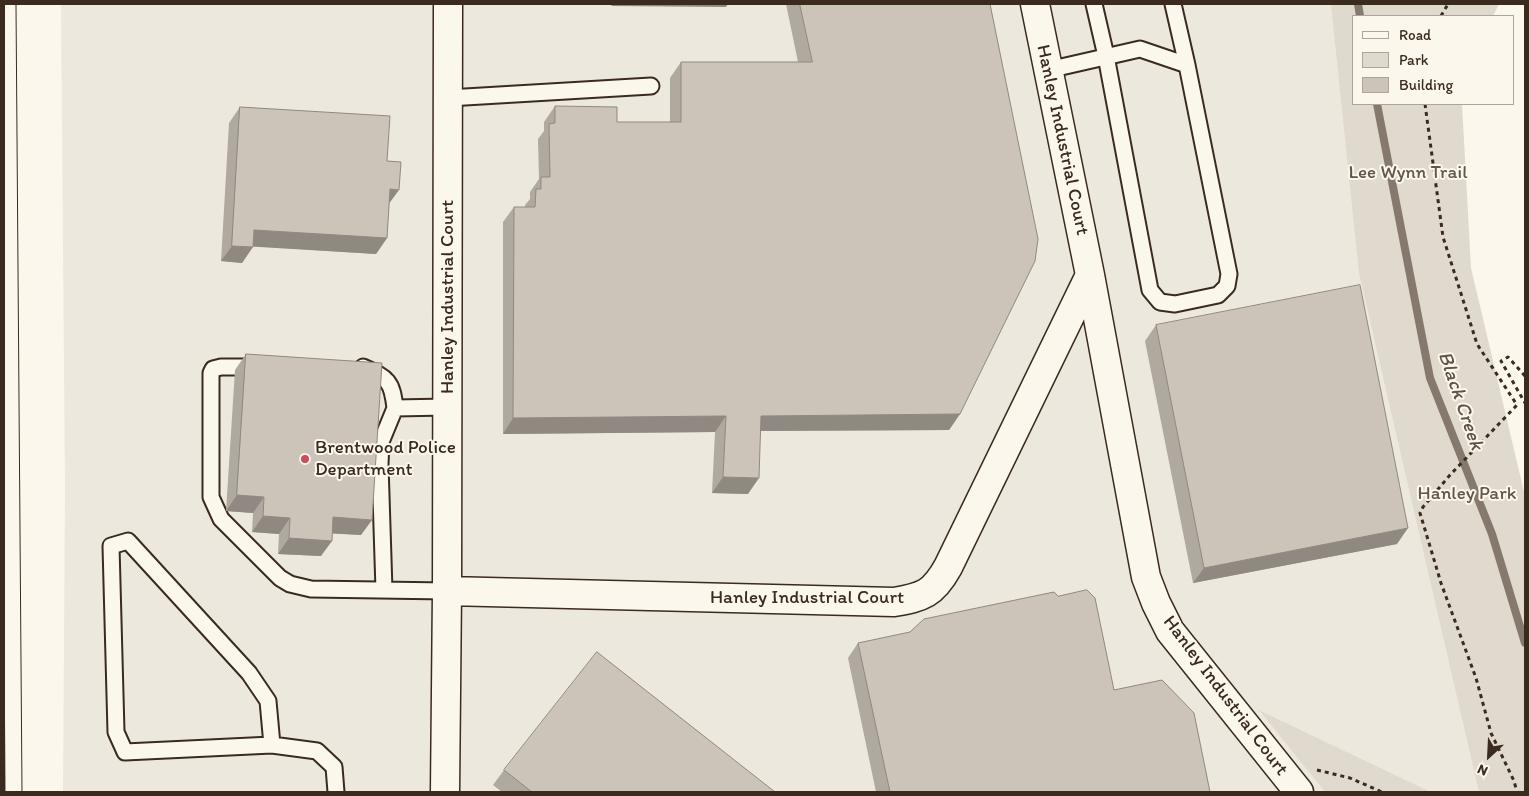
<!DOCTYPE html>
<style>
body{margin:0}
#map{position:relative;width:1529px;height:796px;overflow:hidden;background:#fbf7ec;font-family:Itim,sans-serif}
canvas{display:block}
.frame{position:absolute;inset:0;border:5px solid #3b2a1e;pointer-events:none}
.legend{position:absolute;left:1352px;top:15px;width:162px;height:90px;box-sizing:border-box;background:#fbf7ec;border:1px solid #aea59a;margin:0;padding:6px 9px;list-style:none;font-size:15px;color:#3b2a1e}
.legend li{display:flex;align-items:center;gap:10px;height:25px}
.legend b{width:25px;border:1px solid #aea59a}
.north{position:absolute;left:1464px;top:731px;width:50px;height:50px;-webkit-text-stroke:4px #fbf7ec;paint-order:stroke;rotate:205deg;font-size:14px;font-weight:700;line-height:20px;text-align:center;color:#3b2a1e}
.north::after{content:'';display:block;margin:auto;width:18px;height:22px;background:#3b2a1e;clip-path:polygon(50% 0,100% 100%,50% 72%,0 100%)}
</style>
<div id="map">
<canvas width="1529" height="796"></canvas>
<div class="frame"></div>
<ul class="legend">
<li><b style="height:6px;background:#fbf7ec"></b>Road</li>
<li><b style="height:14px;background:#dfd9ce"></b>Park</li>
<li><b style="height:14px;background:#ccc4b9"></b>Building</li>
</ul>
<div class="north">N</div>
</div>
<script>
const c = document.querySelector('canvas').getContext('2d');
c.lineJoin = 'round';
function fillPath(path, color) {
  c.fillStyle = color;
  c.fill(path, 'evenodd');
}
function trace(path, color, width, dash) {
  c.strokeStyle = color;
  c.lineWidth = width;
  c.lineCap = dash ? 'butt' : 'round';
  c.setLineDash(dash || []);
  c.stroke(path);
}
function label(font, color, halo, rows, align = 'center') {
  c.font = font + ' Itim,sans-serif';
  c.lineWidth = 4;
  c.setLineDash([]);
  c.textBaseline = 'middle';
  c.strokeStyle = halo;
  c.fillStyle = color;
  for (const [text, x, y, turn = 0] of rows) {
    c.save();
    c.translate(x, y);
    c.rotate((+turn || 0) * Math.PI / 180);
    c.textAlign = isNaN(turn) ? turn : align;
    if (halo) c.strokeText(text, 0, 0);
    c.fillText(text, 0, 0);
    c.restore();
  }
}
const built = new Path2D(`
 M61 4H1334L1480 792H1431L1261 711 1325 792H63L65 489Z`);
const green = new Path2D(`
 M1331 4H1499L1493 16H1353V104H1462L1471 268 1525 496V792H1479L1359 273Z
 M1259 710 1431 792H1325Z`);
const stream = new Path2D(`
 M1358 4 1360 16
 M1377 104 1430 378 1492 534 1525 643`);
const path = new Path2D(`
 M1441 16 1448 4
 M1425 104 1443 237 1477 344 1517 405 1450 475 1423 507 1420 513 1441 583 1476 678 1491 733 1514 781 1517 792
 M1525 376 1508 357 1501 361 1525 403
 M1317 770 1350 778 1382 792`);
const lane = new Path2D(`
 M1094 4 1106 56 1150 290 1160 302 1175 304 1218 295 1227 286 1229 274 1187 65 1173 4
 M1048 70 1140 49 1187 65
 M448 98 651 86
 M258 367H221L213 369 211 373V497L221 519 280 578 290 584 311 589 447 591
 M363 367C388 378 392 381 395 408L447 407
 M384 590 380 464 381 442 395 408
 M272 745 268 701 249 673 128 541 111 546 116 732 125 752 272 745 317 751 334 767 336 792`);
const street = new Path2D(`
 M1035 4 1090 275 1146 577 1156 603 1170 631 1299 792
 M447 591 894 602C923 597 933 594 948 567L1090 275
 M445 792 447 591 448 4`);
const tram = new Path2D(`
 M16 4 22 792
 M4 638 5 792`);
const wall = new Path2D(`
 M786 4H990L960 414 949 430 760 431 748 494 712 493 715 432 503 434V222L514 207H525V205L530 199V192L539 179 538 139 544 131V122L555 106 617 122H670V78L681 62H798Z
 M240 107 387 161 389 204 387 238 376 254 253 246 242 263 221 261 229 123Z
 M1156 325 1397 544 1193 583 1145 341Z
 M246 354 361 535 332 533 321 556 278 554 279 534 252 532 253 513 226 511 235 370Z
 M858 643 1114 690 1210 792H876L848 658Z
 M504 770 775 792H502L493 785Z`);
const shadedWall = new Path2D(`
 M613 4H728L726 7 611 6Z
 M390 189 399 190 388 205Z
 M254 230 387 238 376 254 243 246Z
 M232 246 253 247 242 263 221 261Z
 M960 414 949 430 750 431 761 416Z
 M726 416 715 432 503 434 513 418Z
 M723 477 759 478 748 494 712 493Z
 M237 495 264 497 253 513 226 511Z
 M263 516 290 518 279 534 252 532Z
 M333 517 372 520 361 535 322 533Z
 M1408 528 1397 544 1193 583 1204 568Z
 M289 538 332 541 321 556 278 554Z`);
const building = new Path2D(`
 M800 4H990L1038 239 1035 261 960 414 761 416 759 478 723 477 726 416 513 418 514 207H535L536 189H541V177H550L549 124 555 123V106L617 107V122H681V62H812Z
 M240 107 390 116 387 161 401 162 399 190 390 189 387 238 254 230 253 247 232 246Z
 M1360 285 1408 528 1204 568 1156 325Z
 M246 354 382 363 372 520 333 517 332 541 289 538 290 518 263 516 264 497 237 495Z
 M1087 590 1095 598 1114 690 1162 680 1194 713 1210 792H890L858 643 910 632 924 619 1054 592 1058 596Z
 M597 652 775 792H532L504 770Z`);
const markers = [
 [305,459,5,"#d1495b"]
];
const streetNames = [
 ["Hanley Industrial Court",1062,140,78],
 ["Hanley Industrial Court",448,297,-90],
 ["Hanley Industrial Court",807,598],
 ["Hanley Industrial Court",1225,696,53]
];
const parkNames = [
 ["Lee Wynn Trail",1408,173],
 ["Hanley Park",1467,494]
];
const poiNames = [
 ["Brentwood Police",315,448],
 ["Department",315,470]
];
const waterNames = [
 ["Black Creek",1460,401,71]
];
fillPath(built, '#ede8dd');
fillPath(green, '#dfd9ce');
trace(stream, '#85796d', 8);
trace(lane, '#3b2a1e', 19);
trace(street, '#3b2a1e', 31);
trace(path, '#3b2a1e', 3, [4, 4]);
trace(lane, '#fbf7ec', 15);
trace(street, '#fbf7ec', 28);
trace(tram, '#3b2a1e', 1);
fillPath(wall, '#afa99f');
fillPath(shadedWall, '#8f8982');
fillPath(building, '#ccc4b9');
trace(building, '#8f8982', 1);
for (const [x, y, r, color] of markers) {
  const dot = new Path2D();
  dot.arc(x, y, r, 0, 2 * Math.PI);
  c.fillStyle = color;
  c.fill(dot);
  trace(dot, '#fbf7ec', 2);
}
label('19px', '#3b2a1e', '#fbf7ec', streetNames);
label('19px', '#64564a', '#fbf7ec', parkNames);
label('19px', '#3b2a1e', '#fbf7ec', poiNames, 'left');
label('italic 20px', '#605246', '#fbf7ec', waterNames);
</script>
